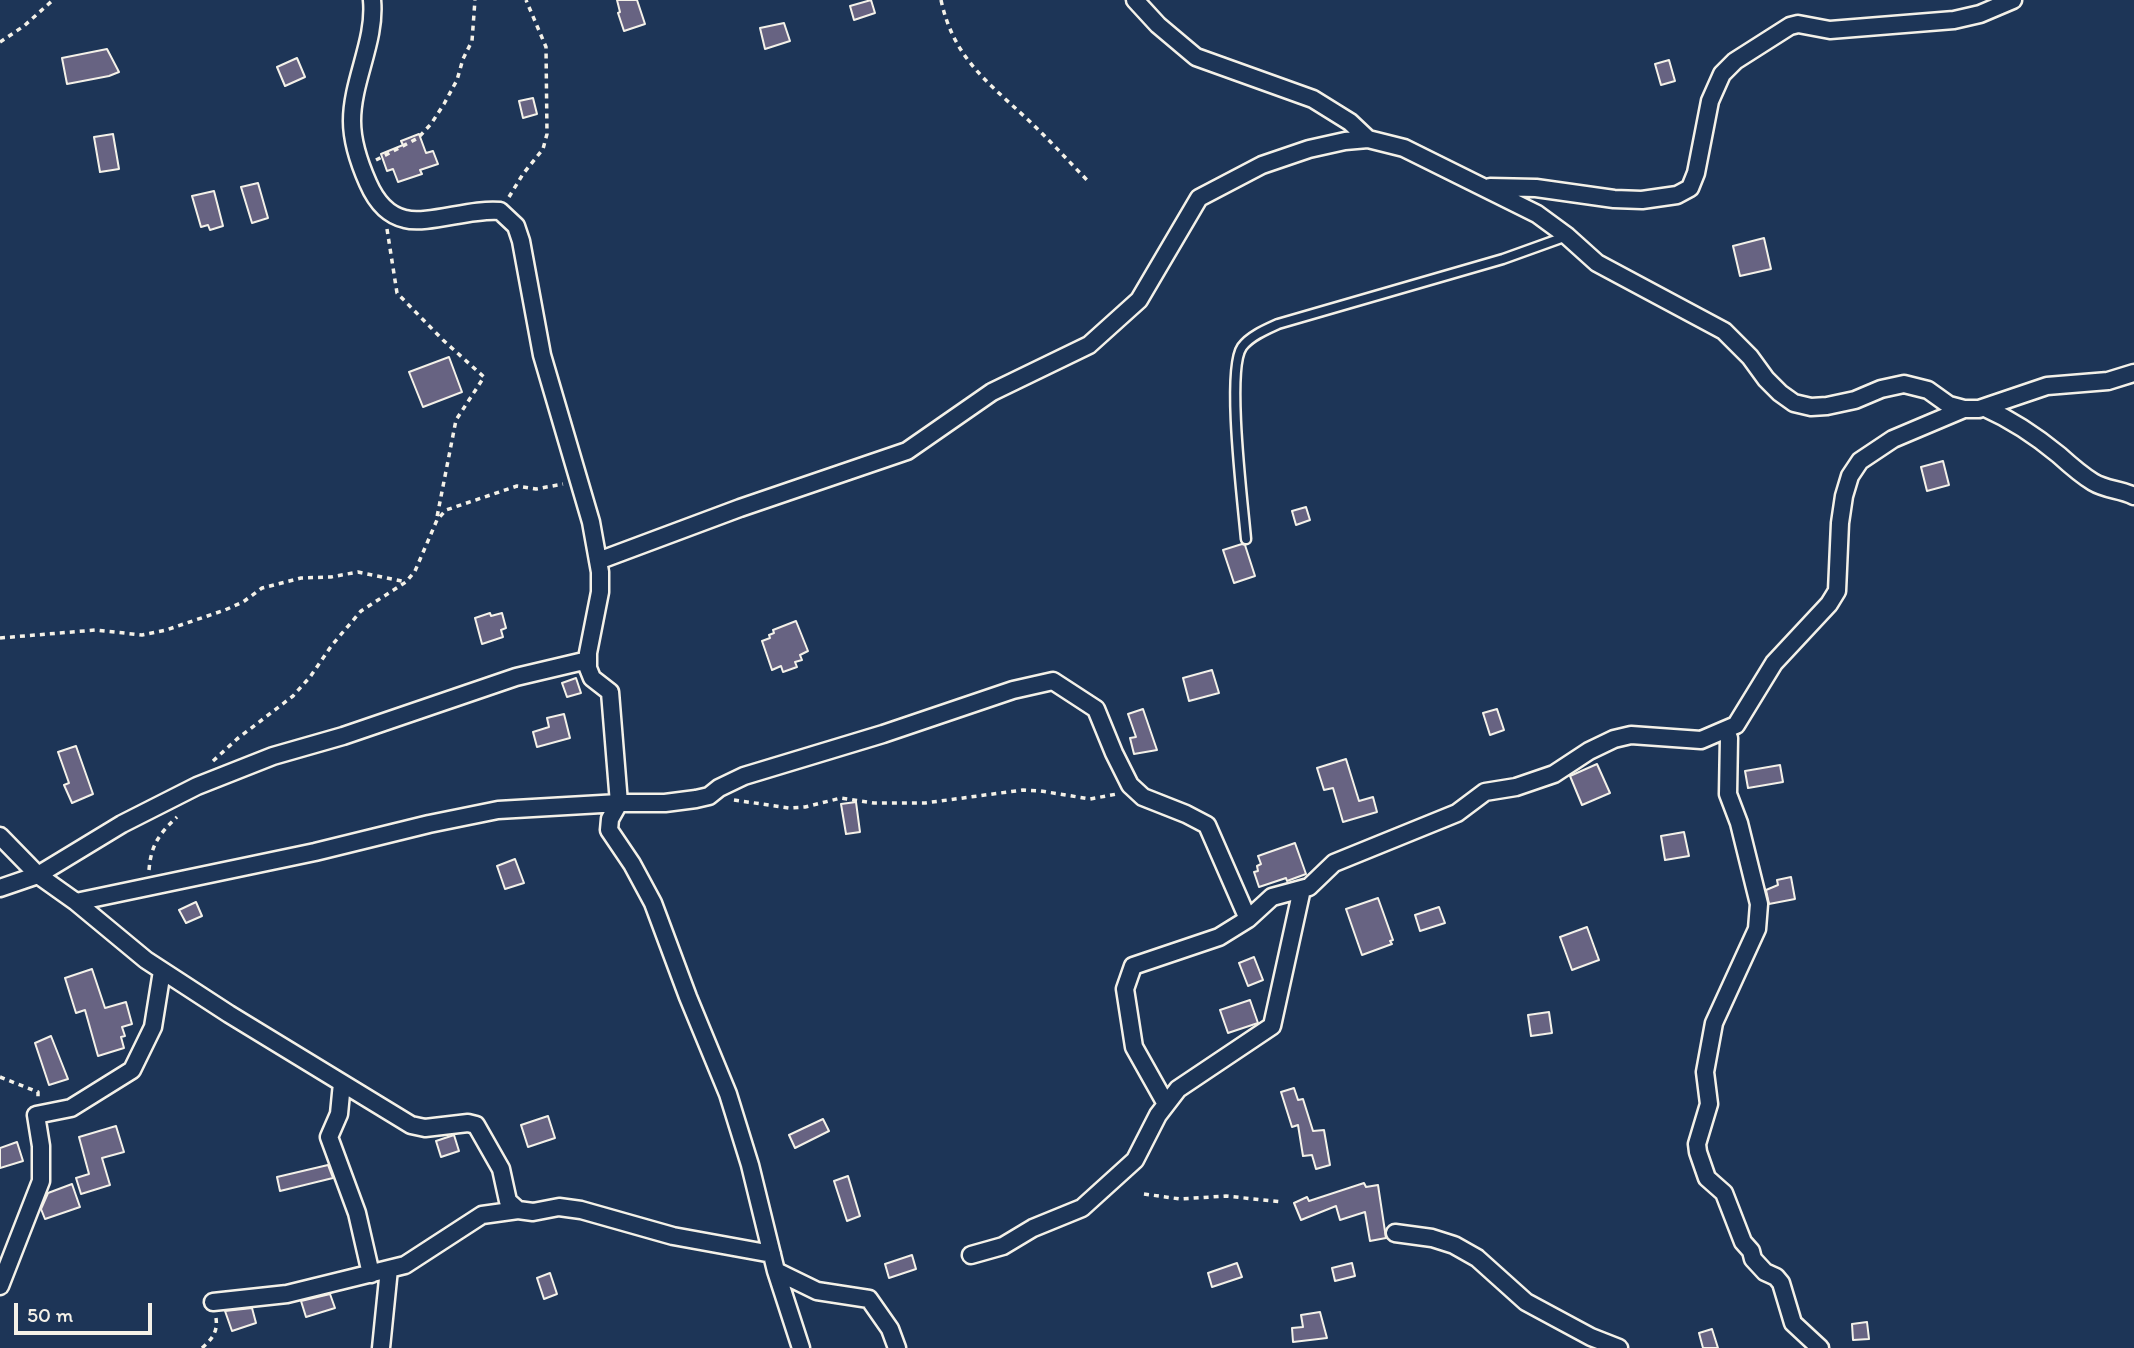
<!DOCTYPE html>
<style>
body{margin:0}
#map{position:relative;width:2134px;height:1348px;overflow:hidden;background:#1d3557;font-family:Itim,sans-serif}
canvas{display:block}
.scale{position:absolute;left:14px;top:1303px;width:138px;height:32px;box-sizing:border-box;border:4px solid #f4f1e8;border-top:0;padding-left:9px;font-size:21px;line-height:24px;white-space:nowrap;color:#f4f1e8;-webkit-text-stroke:5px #1d3557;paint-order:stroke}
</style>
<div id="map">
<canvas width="2134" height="1348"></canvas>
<div class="scale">50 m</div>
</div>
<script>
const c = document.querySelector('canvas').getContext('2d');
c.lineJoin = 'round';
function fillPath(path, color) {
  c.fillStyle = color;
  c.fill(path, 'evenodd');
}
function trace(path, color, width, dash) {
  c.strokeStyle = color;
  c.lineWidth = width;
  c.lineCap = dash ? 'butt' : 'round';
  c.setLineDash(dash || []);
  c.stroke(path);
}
const building = new Path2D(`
 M617 0H637L645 24 624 31 618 13 620 12Z
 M871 0 875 13 854 20 850 6Z
 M784 23 790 41 765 49 760 28Z
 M107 49 119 72 109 76 67 84 62 58Z
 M297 58 305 77 285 86 277 67Z
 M1669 60 1675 81 1661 85 1655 64Z
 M533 98 537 114 523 118 519 101Z
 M113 134 119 169 100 172 94 137Z
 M419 134 426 153 433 151 438 164 420 170 422 174 398 182 393 169 387 171 381 154 403 145 401 141Z
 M258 183 268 218 252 223 241 187Z
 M214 191 223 226 210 230 208 225 201 227 192 196Z
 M1764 238 1771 269 1740 276 1733 246Z
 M449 357 462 392 423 407 409 372Z
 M1943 461 1949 485 1927 491 1921 467Z
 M1306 507 1310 520 1296 525 1292 511Z
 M1242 544 1245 545 1255 576 1234 583 1223 550Z
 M490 613 491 616 502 613 506 628 501 630 503 637 482 644 475 618Z
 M796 621 808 651 800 655 802 660 795 662 797 667 783 672 781 666 772 670 762 641 770 638 769 635 774 633 773 630Z
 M1212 670 1219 693 1189 701 1183 678Z
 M576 678 581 693 567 697 562 683Z
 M1143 709 1157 750 1134 754 1130 738 1136 737 1128 714Z
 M1497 709 1504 730 1490 735 1483 713Z
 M564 714 570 738 537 747 533 732 549 727 547 718Z
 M76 746 93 794 72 803 64 785 69 783 58 752Z
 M1346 759 1359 801 1373 797 1377 812 1343 822 1333 788 1324 790 1317 768Z
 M1597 764 1610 793 1582 805 1570 776Z
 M1780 765 1783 782 1748 788 1745 771Z
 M856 802 860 832 846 834 841 804Z
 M1684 832 1689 856 1665 860 1661 836Z
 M1295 843 1306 874 1287 881 1286 878 1259 887 1254 872 1258 871 1257 866 1261 864 1258 856Z
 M515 859 524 883 505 889 497 866Z
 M1791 877 1795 899 1769 904 1766 890 1778 885 1777 880Z
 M1378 898 1393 940 1390 941 1392 944 1362 955 1346 909Z
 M196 902 202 916 186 923 179 910Z
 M1439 907 1445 923 1420 931 1415 915Z
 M1587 927 1599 960 1572 970 1560 937Z
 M1254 957 1263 980 1248 986 1239 963Z
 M92 969 105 1008 126 1002 132 1024 122 1027 125 1036 121 1037 124 1048 98 1056 85 1010 76 1013 65 978Z
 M1250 1000 1258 1023 1228 1033 1220 1010Z
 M1549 1012 1552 1033 1531 1036 1528 1015Z
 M51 1036 68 1079 49 1085 35 1043Z
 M1294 1088 1298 1100 1303 1099 1313 1131 1324 1130 1330 1165 1316 1169 1312 1155 1303 1156 1298 1125 1292 1127 1281 1092Z
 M548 1116 555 1138 528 1147 521 1125Z
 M823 1119 829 1131 795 1148 789 1135Z
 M116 1126 124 1152 102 1158 110 1185 81 1194 76 1178 89 1174 79 1137Z
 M454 1135 459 1151 441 1157 436 1141Z
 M17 1142 23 1161 0 1168V1148Z
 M328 1165 333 1178 280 1191 277 1177Z
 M848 1176 860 1216 847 1221 834 1181Z
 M1364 1183 1366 1187 1378 1185 1386 1238 1370 1241 1365 1212 1340 1220 1336 1206 1301 1220 1294 1203 1307 1197 1309 1201Z
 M72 1184 80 1207 45 1219 41 1209 48 1193Z
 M912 1255 916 1269 889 1278 885 1264Z
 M1237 1263 1242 1277 1212 1287 1208 1273Z
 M1352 1263 1355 1276 1335 1281 1332 1268Z
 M550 1273 557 1294 544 1299 537 1278Z
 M330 1294 335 1308 306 1317 301 1301Z
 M252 1308 256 1323 232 1331 225 1311Z
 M1320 1312 1327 1338 1293 1342 1292 1328 1303 1327 1301 1315Z
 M1867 1322 1869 1339 1853 1340 1852 1324Z
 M1712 1329 1718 1348H1703L1699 1333Z`);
const path = new Path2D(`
 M941 0C953 56 985 80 1025 117 1048 138 1068 161 1090 183
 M0 42 24 26 53 0
 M376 160 418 138 431 124 444 104 457 80 463 59 472 41 475 0
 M509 197 523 174 543 149 547 134 546 47 526 0
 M387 229 397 293 443 340 484 377 456 420 437 517
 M0 638 96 630 142 635 166 630 225 610 243 602 262 588 301 578 331 577 358 572 406 582
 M213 761 237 739 293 696 310 677 332 645 361 611 406 582 415 571 437 520 446 510 517 486 536 489 563 484
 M734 800 789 808 805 807 841 798 874 803H925L1023 790 1041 791 1090 799 1117 794
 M149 870C151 845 159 834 177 817
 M0 1077 38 1092V1099
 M1144 1194 1180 1199 1226 1196 1282 1202
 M202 1348C212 1339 218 1332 216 1318`);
const lane = new Path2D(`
 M1246 539C1243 504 1226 370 1242 347 1250 336 1267 329 1278 324L1503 259 1567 236`);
const street = new Path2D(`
 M372 0C376 41 352 80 352 121 352 142 360 165 368 183 375 199 387 215 405 219 427 225 472 208 500 211L516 226 521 241 542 355 591 522 600 572V592L588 653V668L592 678 610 692 619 803 610 819 609 830 632 864 653 903 688 997 728 1094 750 1165 776 1271 801 1348
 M1135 0 1158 25 1196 57 1313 99 1350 122 1368 139
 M1490 187 1536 188 1614 199 1642 200 1677 195 1690 188 1696 173 1710 101 1722 74 1735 61 1790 26 1798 24 1830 30 1954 20 1980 14 2013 0
 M1985 408C2012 420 2036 436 2059 455 2070 465 2080 474 2093 482 2106 490 2120 489 2134 496
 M598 561 740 508 907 451 992 392 1089 345 1139 300 1199 198 1262 165 1309 149 1345 141 1368 139 1404 148 1537 214 1567 236 1597 263 1724 331 1750 357 1766 379 1780 393 1794 403 1811 407 1827 406 1855 400 1881 389 1904 384 1928 390 1949 405 1964 409H1979L2047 386 2108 381 2134 373
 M1725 731 1729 738 1728 794 1739 823 1759 904 1757 929 1714 1023 1705 1072 1709 1104 1697 1144 1698 1152 1707 1178 1724 1193 1743 1242 1751 1251 1753 1259 1765 1272 1776 1277 1781 1283 1793 1323 1820 1348
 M0 836 38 875 76 902 146 960 229 1014 411 1125 425 1128 468 1123 476 1125 501 1169 508 1201 518 1210 533 1212 559 1207 581 1210 673 1236 772 1254
 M0 888 38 875 122 824 197 786 273 756 343 736 516 677 588 660
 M76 902 315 852 429 824 498 810 619 803H665L696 799 709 796 719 788 744 776 883 734 1013 690 1053 681 1096 709 1114 753 1130 785 1143 797 1186 814 1207 825 1248 919 1272 897 1309 887 1334 863 1457 813 1485 792 1516 787 1554 774 1589 751 1614 739 1631 735 1701 740 1736 725 1774 663 1829 604 1837 591 1840 523 1844 496 1850 476 1860 461 1893 439 1964 409
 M342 1083 339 1114 329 1137 357 1213 371 1274
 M1166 1104 1134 1047 1125 989 1133 966 1219 937 1248 919
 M1395 1233 1432 1238 1454 1245 1477 1258 1526 1302 1591 1337 1619 1348
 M971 1255 1003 1246 1033 1228 1082 1208 1135 1160 1158 1115 1178 1089 1272 1026 1302 889
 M776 1271 817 1291 869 1299 890 1329 897 1348
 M0 1286 41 1181V1146L36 1115 71 1108 132 1070 153 1027 162 971
 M213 1302 287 1294 405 1265 482 1215 518 1210
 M381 1348 389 1269`);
fillPath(building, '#676382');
trace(building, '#f4f1e8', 2);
trace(lane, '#f4f1e8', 13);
trace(street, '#f4f1e8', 21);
trace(path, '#f4f1e8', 3.5, [5, 5]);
trace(lane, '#1d3557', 8);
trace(street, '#1d3557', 16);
</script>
